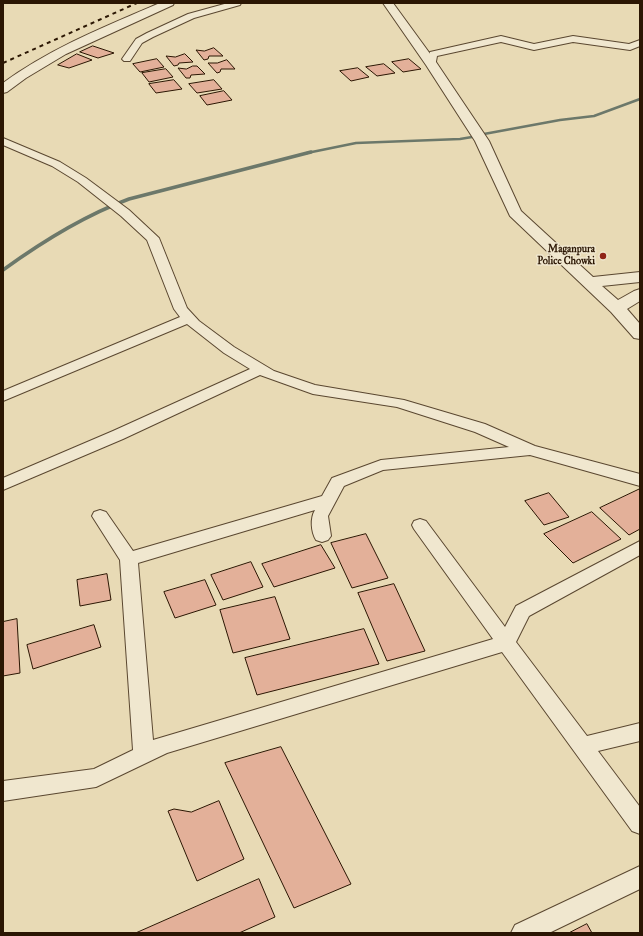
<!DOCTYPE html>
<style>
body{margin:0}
#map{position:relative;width:643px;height:936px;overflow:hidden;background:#e8dab5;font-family:"IM FELL Great Primer",serif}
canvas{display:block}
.frame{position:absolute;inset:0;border:4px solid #2b1603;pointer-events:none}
</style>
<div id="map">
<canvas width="643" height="936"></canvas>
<div class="frame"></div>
</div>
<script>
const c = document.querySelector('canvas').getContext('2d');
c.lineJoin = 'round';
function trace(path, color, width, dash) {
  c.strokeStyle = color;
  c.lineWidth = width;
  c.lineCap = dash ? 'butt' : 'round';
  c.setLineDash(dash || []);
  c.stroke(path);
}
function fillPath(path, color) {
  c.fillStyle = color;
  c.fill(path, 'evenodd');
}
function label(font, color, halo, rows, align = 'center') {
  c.font = font + ' "IM FELL Great Primer",serif';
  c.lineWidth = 3;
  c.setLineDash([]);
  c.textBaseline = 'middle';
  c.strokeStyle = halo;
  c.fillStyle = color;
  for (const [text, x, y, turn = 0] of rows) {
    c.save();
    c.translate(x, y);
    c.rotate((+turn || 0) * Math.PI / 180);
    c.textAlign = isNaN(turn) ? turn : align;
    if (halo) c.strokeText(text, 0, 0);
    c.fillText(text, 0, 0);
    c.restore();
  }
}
const streamFar1 = new Path2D(`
 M484 134 560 120 594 116 640 99
 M307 153 356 143 460 139 472 137`);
const stream = new Path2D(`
 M3 270C43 241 83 216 129 199L311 152`);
const building = new Path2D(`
 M93 46 114 53 98 58 80 52Z
 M214 48 223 56H209L208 59 204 60 196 50 204 51Z
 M77 54 92 60 69 68 58 65Z
 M185 54 193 62 179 63 178 65 174 66 166 56 175 57Z
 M157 59 164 67 140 72 133 64Z
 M409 59 421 69 403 72 392 62Z
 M227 60 235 69H221L220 72 217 73 208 63H217Z
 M384 64 395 73 377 76 366 67Z
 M193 66H197L205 74 191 75 190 78H186L178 68 186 69Z
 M358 68 369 77 351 81 340 71Z
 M166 69 173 77 149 82 142 73Z
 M174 80 182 89 156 93 149 84Z
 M214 80 222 89 197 93 189 84Z
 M224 91 232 100 207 105 200 96Z
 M640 489V529L629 535 600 508Z
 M549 493 569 517 544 525 525 501Z
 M592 512 621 539 573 563 544 534Z
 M366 534 388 578 352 588 331 543Z
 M321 545 335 568 274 587 262 564Z
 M251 562 263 587 223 600 211 575Z
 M107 574 111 600 80 606 77 580Z
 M205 580 216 605 175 618 164 592Z
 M394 584 425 651 387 661 358 593Z
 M275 597 290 639 233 653 220 610Z
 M17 619 20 673 3 676V622Z
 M94 625 101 647 33 669 27 645Z
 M364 629 379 664 257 695 245 658Z
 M281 747 351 884 294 908 225 763Z
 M219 801 244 859 197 881 168 811 174 809 191 812Z
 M259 879 275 917 239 933H136Z
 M587 924 592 933H569Z`);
const minor = new Path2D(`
 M228 3H241L240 5 194 18 153 37 142 43 130 61H124L122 59 136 39 147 33 188 14Z
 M501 36 534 44 573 36 629 44 640 40V46L630 50 573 42 534 50 501 42 437 56 435 67 432 68 427 65 430 52Z
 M3 138 60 162 86 178 129 210 159 238 187 308 199 321 234 347 274 371 315 385 404 400 485 424 535 446 640 474V486L530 455 383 470 344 486 328 516 331 536 328 540 322 542 316 540C311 532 310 518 315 510L138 563 153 740 493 639 414 529 412 525 414 521 420 519 426 521 505 627 516 606 640 541V555L529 616 516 642 587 736 640 723V741L598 751 640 807V834L632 831 502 652 167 753 96 787 3 801V781L94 769 133 750 120 560 92 516 94 512 100 510 106 512 133 551 322 496 332 478 381 460 509 447 475 432 397 407 313 394 260 375 123 439 3 490V478L113 431 250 369 224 353 187 324 3 401V391L180 317 174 309 147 240 121 216 78 182 52 166 3 145Z
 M640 866V889L549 933H511L515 925Z`);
const tertiary = new Path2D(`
 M160 3H174L173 5 66 54 26 78 7 92 3 93V83C51 48 106 26 160 3Z
 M383 3H393L436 62 489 141 521 211 593 277 640 272V282L602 286 618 300 634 291 640 289V301L627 309 640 324V339L634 338 611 312 510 216 475 141 426 65Z`);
const rail = new Path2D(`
 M3 63 137 3`);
const markers = [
 [603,256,4,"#8f2418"]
];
const farPoinames = [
 ["Maganpura",595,250],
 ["Police Chowki",595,262]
];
trace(streamFar1, '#6c786a', 2.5);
trace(stream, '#6c786a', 3.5);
fillPath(building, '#e3b099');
trace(building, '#2b1603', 1);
trace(minor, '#5a4730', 2);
trace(tertiary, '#5a4730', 2);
fillPath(minor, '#f0e7cf');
fillPath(tertiary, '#f0e7cf');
trace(rail, '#2b1603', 2, [4, 4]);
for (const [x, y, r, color] of markers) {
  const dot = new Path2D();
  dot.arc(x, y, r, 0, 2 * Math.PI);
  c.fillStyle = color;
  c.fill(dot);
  trace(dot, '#f0e7cf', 1.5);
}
label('bold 10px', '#2b1603', '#f0e7cf', farPoinames, 'right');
</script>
